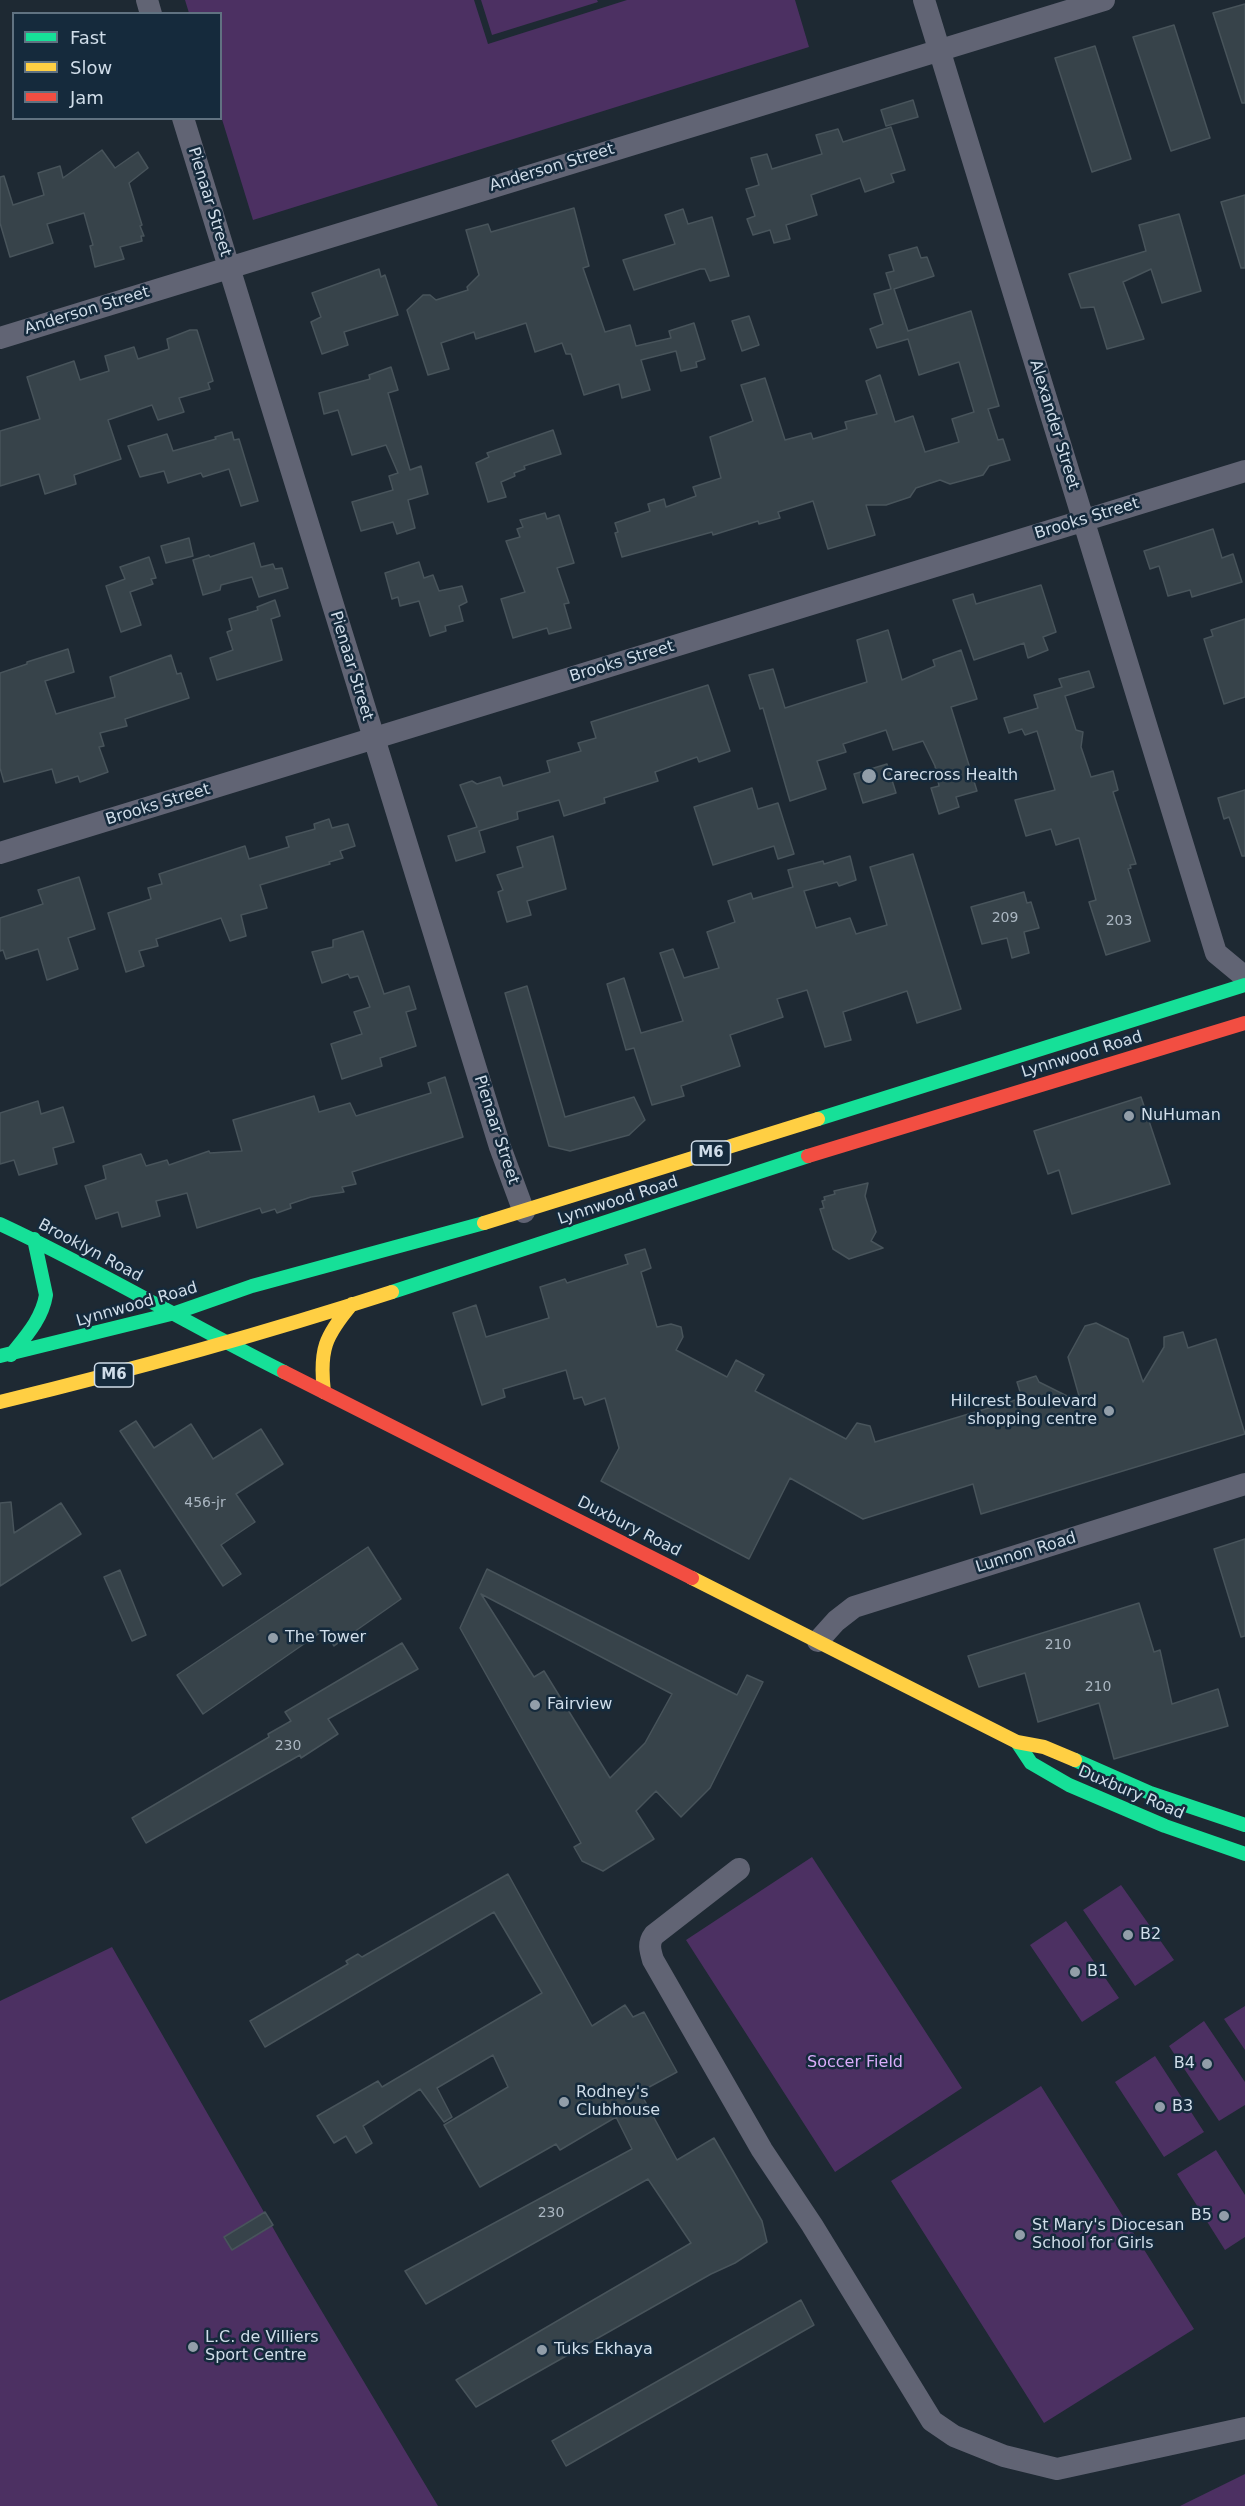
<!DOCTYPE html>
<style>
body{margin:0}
#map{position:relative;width:1245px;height:2506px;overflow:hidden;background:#1e2933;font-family:"DejaVu Sans",sans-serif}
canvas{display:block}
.legend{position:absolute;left:12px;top:12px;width:210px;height:108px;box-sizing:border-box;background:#152a3c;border:2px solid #607281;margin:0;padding:8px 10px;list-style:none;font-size:18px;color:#d0dde9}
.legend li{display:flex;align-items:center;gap:12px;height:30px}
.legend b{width:30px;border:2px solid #607281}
</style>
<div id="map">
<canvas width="1245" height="2506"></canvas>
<ul class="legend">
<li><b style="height:8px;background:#16e098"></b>Fast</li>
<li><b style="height:8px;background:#ffcf43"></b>Slow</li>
<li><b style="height:8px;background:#f24e42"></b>Jam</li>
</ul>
</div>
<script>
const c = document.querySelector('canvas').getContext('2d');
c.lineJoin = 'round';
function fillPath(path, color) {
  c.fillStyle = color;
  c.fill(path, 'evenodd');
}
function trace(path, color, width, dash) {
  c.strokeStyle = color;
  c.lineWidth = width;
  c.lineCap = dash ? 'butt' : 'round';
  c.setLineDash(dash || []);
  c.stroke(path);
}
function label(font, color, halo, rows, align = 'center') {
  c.font = font + ' "DejaVu Sans",sans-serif';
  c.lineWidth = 5;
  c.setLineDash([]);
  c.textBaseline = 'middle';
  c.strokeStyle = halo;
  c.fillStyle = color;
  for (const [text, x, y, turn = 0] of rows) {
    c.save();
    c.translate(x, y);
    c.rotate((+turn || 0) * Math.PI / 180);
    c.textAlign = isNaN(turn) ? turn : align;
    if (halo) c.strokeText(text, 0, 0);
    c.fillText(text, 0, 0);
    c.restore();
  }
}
const green = new Path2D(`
 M185 0H474L488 44 627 0H795L809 47 253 220 221 116 220 14 189 13Z
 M481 0H597L598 2 492 35Z
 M812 1857 962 2088 835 2172 686 1940Z
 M1121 1885 1174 1960 1135 1986 1083 1910Z
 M1066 1921 1119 1998 1082 2022 1030 1945Z
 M112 1947 296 2268 438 2506H0V2001Z
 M1245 2006V2050L1224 2019Z
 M1204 2021 1245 2082V2105L1219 2121 1169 2046Z
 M1155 2056 1204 2132 1164 2157 1115 2082Z
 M1041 2086 1194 2329 1044 2423 891 2181Z
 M1216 2150 1245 2195V2237L1225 2250 1177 2174Z
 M1245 2474V2506H1180Z`);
const building = new Path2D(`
 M1245 4V103H1242L1213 13Z
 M1174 25 1210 138 1171 151 1133 37Z
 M1095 46 1131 159 1092 172 1055 58Z
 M913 100 918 117 886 126 881 110Z
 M891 127 905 170 891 174 894 182 865 192 860 178 811 195 817 215 786 225 790 239 774 243 770 230 753 235 747 219 755 216 746 189 759 185 751 158 767 154 772 169 822 154 816 135 838 129 843 142Z
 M102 150 115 168 138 152 148 168 129 183 142 225 140 226 144 236H141L142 241 120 247 124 259 95 267 90 246 93 245 84 213 47 224 53 243 10 257 0 223V177L4 176 13 205 44 195 38 173 60 166 63 178Z
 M1245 195V268H1241L1221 202Z
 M574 208 589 266 583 268 605 332 630 325 636 346 671 338 669 331 694 323 705 359 696 362 697 367 681 371 676 351 641 360 650 390 622 398 619 384 584 395 571 354H566L562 343 535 352 526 323 476 339 474 332 441 343 449 369 428 375 407 310 423 295H430L436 300 468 290 467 287 479 275 466 230 488 224 491 232Z
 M683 209 688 224 712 217 729 276 710 281 705 269H700L634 290 623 260 675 244 665 215Z
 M1179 214 1201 291 1162 303 1151 269 1123 282 1144 339 1107 349 1094 307 1081 308 1069 274 1146 251 1139 225Z
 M917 247 921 258 927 257 934 276 894 289 908 331 971 311 999 406 988 409 998 440 1003 439 1010 460 989 466 983 475 950 484 940 480 916 488 910 497 886 505H866L875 535 828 549 813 501 778 512 780 518 759 524 758 521 713 535 712 532 622 557 615 533 618 532 615 523 650 511 648 504 664 499 666 507 696 496 693 487 721 478 710 437 753 421 741 385 765 378 785 440 811 433 813 439 847 429 845 422 877 414 866 381 880 375 895 422 913 416 925 452 959 442 952 419 974 412 959 362 919 375 908 339 877 348 870 329 883 324 874 294 891 289 886 273 894 271 889 255Z
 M379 269 381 277 385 275 398 315 344 332 348 345 322 354 311 322 321 317 312 293Z
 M749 316 759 345 742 351 732 321Z
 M190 330H197L213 381 208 383 210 389 179 398 184 412 158 420 152 405 108 420 121 459 74 475 76 484 45 494 39 474 0 486V431L40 419 27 377 74 361 80 380 109 371 105 356 134 347 138 359 169 349 167 339Z
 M391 367 398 390 388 393 410 470 421 466 428 494 408 500 415 528 397 534 393 522 361 531 352 502 393 490 389 476 398 473 386 445 352 455 338 410 324 414 319 393 370 379 369 375Z
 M553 430 561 454 524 466 525 469 514 473 515 476 501 482 506 497 488 502 476 463 489 457 487 453Z
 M232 432 234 440 239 439 258 501 241 506 229 469 203 477 201 473 168 483 164 471 140 477 128 446 167 434 173 451 216 439 215 437Z
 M545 513 547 519 559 515 574 563 557 568 569 603 564 604 571 628 549 634 547 628 513 638 501 599 525 592 506 541 520 537 517 529 523 527 520 520Z
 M1213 529 1222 558 1233 554 1242 582 1192 597 1190 590 1168 596 1159 566 1150 569 1144 551Z
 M189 538 193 556 166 563 161 546Z
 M254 543 261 567 273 564 275 569 282 568 288 588 259 597 252 577 221 585 220 590 203 595 193 560 209 555 210 557Z
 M149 557 156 578 151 579 153 584 130 592 141 625 121 632 106 586 125 579 120 567Z
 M419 562 424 578 433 575 439 591 462 586 467 602 459 606 463 621 445 626 446 631 430 636 419 601 400 606 398 597 392 599 385 573Z
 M1041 585 1056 632 1043 637 1048 650 1028 658 1024 643 974 660 953 600 973 594 976 604Z
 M275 600 280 616 271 619 282 660 217 680 210 658 233 650 227 632 232 630 229 619 258 610 257 607Z
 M1245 619V697L1224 704 1204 639 1213 636 1211 630Z
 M888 630 902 680 935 666 933 660 961 650 977 699 951 707 977 791 956 797 959 807 939 814 931 788 939 786 935 766 923 741 893 750 886 730 843 744 846 752 817 761 826 789 790 801 763 708 760 709 749 675 773 669 785 708 867 682 857 640Z
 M68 649 74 672 45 681 56 714 115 697 110 677 171 655 177 674 181 673 189 698 125 719 127 726 100 733 104 746 99 747 108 772 80 782 78 776 56 783 52 769 4 782 0 768V673L27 664V662Z
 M1089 671 1094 687 1065 696 1076 730 1083 732 1081 747 1091 777 1113 771 1118 790 1113 792 1136 864 1130 865 1131 868 1128 869 1150 941 1106 955 1089 902 1096 900 1079 838 1056 845 1051 829 1026 836 1015 800 1055 790 1037 731 1025 735 1022 729 1009 733 1004 718 1038 708 1034 695 1062 687 1059 679Z
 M708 685 730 751 699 762 697 757 655 772 658 781 604 798 605 803 564 816 559 800 517 812 518 819 479 831 485 852 456 861 448 836 477 827 460 785 472 781 477 784 500 777 503 786 550 772 547 761 581 751 578 743 596 738 591 722Z
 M887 764 896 793 863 803 854 774Z
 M752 788 758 809 778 803 794 854 778 859 774 846 713 865 694 807Z
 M1245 790V856H1242L1229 817 1224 819 1218 798Z
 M329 819 332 828 348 824 355 846 340 851 343 858 329 862 330 864 260 885 267 908 241 915 246 936 230 941 221 918 156 939 158 946 139 951 144 966 126 972 108 913 151 899 148 888 162 884 159 874 245 846 249 859 289 847 286 837 315 829 314 824Z
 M553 836 566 889 527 901 531 915 507 922 498 892 503 890 497 875 523 867 517 847Z
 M913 854 961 1009 917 1023 907 991 843 1012 851 1040 825 1047 807 990 777 999 783 1017 730 1035 740 1066 681 1086 684 1096 652 1105 634 1048 626 1050 607 984 624 978 641 1033 683 1021 660 953 673 949 684 978 719 968 707 932 735 922 728 901 751 893 753 899 793 887 788 870 823 861 824 864 850 856 856 880 839 886 837 882 804 891 816 928 850 918 856 934 887 925 870 867Z
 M79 877 95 929 68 938 78 969 47 980 38 949 6 959 3 950 0 951V918L43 904 38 890Z
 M1024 892 1027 903 1031 902 1039 928 1024 932 1029 953 1012 958 1007 938 982 944 971 907Z
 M363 931 384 994 409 986 416 1009 406 1012 416 1046 380 1058 382 1066 342 1079 331 1044 362 1034 354 1012 370 1007 358 976 350 978 348 974 322 983 312 952 333 947V940Z
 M527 986 565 1117 634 1097 645 1120 629 1135 570 1151 549 1146 505 993Z
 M445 1077 463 1137 352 1172 356 1184 342 1187 344 1192 311 1197 290 1204 291 1208 277 1213 275 1209 262 1213 260 1208 197 1228 187 1193 156 1201 160 1216 122 1227 118 1212 96 1219 85 1186 106 1179 103 1166 141 1154 146 1166 167 1160 169 1165 209 1151 210 1153 242 1151 233 1120 314 1096 319 1112 350 1103 356 1116 431 1093 428 1083Z
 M1141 1097 1170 1184 1072 1214 1059 1170 1048 1174 1034 1131Z
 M38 1101 41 1114 63 1107 74 1142 53 1148 57 1164 19 1175 14 1160 0 1164V1113Z
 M868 1183 865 1196 876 1232 871 1241 883 1248 849 1259 833 1249 820 1209 824 1208 822 1201 825 1200 824 1197 835 1194 834 1191Z
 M645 1249 651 1268 641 1272 657 1327 671 1324 681 1327 683 1337 676 1350 727 1377 736 1360 764 1375 755 1391 846 1439 857 1423 870 1426 875 1442 1022 1398 1017 1382 1036 1376 1039 1382 1081 1403 1068 1357 1085 1326 1096 1323 1128 1339 1143 1382 1164 1347V1337L1183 1332 1188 1348 1216 1339 1245 1434 981 1514 973 1484 863 1519 790 1478 749 1559 601 1481 619 1448 605 1398 585 1405 582 1397 574 1399 566 1370 503 1389 505 1397 482 1405 453 1313 476 1305 486 1337 549 1318 540 1287 565 1279 567 1283 628 1264 625 1255Z
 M136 1421 154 1448 191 1424 213 1459 261 1429 283 1464 236 1494 255 1522 221 1545 241 1574 223 1586 120 1431Z
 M11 1502 14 1533 61 1503 81 1534 0 1586V1503Z
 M1245 1539V1636L1241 1637 1214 1549Z
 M368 1547 401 1599 334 1646 324 1630 203 1714 177 1675Z
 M487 1569 737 1695 747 1675 763 1682 710 1788 681 1817 656 1791 636 1811 654 1839 603 1871 582 1861 574 1847 581 1843 460 1628ZM481 1594 672 1694 645 1743 610 1778 544 1671 534 1677Z
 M120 1570 146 1635 132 1641 104 1577Z
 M1139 1603 1154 1652 1160 1650 1172 1704 1218 1689 1228 1726 1114 1759 1099 1703 1038 1722 1025 1673 979 1687 968 1656Z
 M402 1643 418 1669 328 1719 338 1734 301 1758 300 1755 146 1843 132 1818 269 1737 268 1734 291 1721 285 1712Z
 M508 1874 592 2026 625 2005 633 2017 644 2012 677 2072 640 2092 677 2160 714 2138 762 2221 767 2242 735 2263 711 2274 476 2407 456 2380 691 2243 648 2179 426 2304 405 2271 632 2149 616 2117 560 2150 556 2144 480 2187 444 2125 508 2087 493 2055 437 2088 452 2117 444 2122 420 2089 363 2126 372 2143 356 2153 346 2136 334 2143 317 2116 378 2081 382 2087 542 1993 494 1912 265 2047 250 2021 348 1964 346 1961 358 1954 362 1957Z
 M265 2212 273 2225 232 2250 224 2237Z
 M801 2300 814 2325 566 2466 552 2441Z`);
const street = new Path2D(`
 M147 0 151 14
 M924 0 1216 953 1245 977
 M183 118 500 1147 524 1212
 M0 338 1104 0
 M0 853 1245 471
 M818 1641 836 1621 854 1607 1245 1484
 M739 1869 654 1935C648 1943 650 1950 653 1960L762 2150 812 2225 932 2421 954 2436 1004 2456 1057 2469 1245 2428`);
const fast = new Path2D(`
 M818 1119 1245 985
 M0 1224C97 1269 188 1324 284 1372
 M392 1292 808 1156
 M11 1355C26 1336 42 1319 46 1295L34 1239
 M0 1356 175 1313 252 1286 484 1223
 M1017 1742 1031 1763 1069 1785 1165 1826 1245 1854
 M1075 1760 1150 1793 1245 1825`);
const slow = new Path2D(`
 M484 1223 818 1119
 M324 1392C319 1350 325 1336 352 1304
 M0 1402C132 1370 262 1334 392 1292
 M692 1578 1017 1742 1044 1747 1075 1760`);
const jam = new Path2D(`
 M808 1156 1245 1023
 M284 1372 692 1578`);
const markers = [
 [869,776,8,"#929ea9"],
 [1129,1116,6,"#929ea9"],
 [1109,1411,6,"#929ea9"],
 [273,1638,6,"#929ea9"],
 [535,1705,6,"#929ea9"],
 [1128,1935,6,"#929ea9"],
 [1075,1972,6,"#929ea9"],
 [1207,2064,6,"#929ea9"],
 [564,2102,6,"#929ea9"],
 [1160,2107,6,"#929ea9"],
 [1224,2216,6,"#929ea9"],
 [1020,2235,6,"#929ea9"],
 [193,2347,6,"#929ea9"],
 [542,2350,6,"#929ea9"]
];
const numberNames = [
 ["209",1005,918],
 ["203",1119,921],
 ["456-jr",205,1503],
 ["210",1058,1645],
 ["210",1098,1687],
 ["230",288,1746],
 ["230",551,2213]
];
const shields = [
 [711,1153,39],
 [114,1375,39]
];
const shieldNames = [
 ["M6",711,1153],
 ["M6",114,1375]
];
const streetNames = [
 ["Anderson Street",552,168,-17],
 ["Pienaar Street",209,202,73],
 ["Anderson Street",87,311,-17],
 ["Alexander Street",1054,425,73],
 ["Brooks Street",1087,519,-17],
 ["Brooks Street",622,662,-17],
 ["Pienaar Street",351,666,73],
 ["Brooks Street",158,805,-17],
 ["Lynnwood Road",1082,1055,-17],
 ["Pienaar Street",496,1130,72],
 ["Lynnwood Road",618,1201,-18],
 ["Brooklyn Road",90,1251,28],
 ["Lynnwood Road",137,1305,-16],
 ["Duxbury Road",629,1527,27],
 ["Lunnon Road",1026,1553,-17],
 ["Duxbury Road",1131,1793,23]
];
const poiNames = [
 ["Carecross Health",882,776],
 ["NuHuman",1141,1116],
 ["Hilcrest Boulevard",1097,1402,"right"],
 ["shopping centre",1097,1420,"right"],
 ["The Tower",285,1638],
 ["Fairview",547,1705],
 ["B2",1140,1935],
 ["B1",1087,1972],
 ["B4",1195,2064,"right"],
 ["Rodney's",576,2093],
 ["Clubhouse",576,2111],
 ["B3",1172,2107],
 ["B5",1212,2216,"right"],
 ["St Mary's Diocesan",1032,2226],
 ["School for Girls",1032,2244],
 ["L.C. de Villiers",205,2338],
 ["Sport Centre",205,2356],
 ["Tuks Ekhaya",554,2350]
];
const parkNames = [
 ["Soccer Field",855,2063]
];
fillPath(green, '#4c3062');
fillPath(building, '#37434a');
trace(building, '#48545b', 1.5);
trace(street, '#616474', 22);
trace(fast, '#16e098', 14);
trace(slow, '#ffcf43', 14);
trace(jam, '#f24e42', 14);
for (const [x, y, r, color] of markers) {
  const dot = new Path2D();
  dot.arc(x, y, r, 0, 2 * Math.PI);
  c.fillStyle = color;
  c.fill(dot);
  trace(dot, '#152a3c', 2);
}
label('14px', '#aab6c1', null, numberNames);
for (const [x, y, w] of shields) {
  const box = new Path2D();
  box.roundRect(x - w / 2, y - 12, w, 24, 4.5);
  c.fillStyle = '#152a3c';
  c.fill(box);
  trace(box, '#d0dde9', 1.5);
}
label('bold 15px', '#d0dde9', null, shieldNames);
label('16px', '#d0dde9', '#152a3c', streetNames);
label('16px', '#d0dde9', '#152a3c', poiNames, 'left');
label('16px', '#daacfa', '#152a3c', parkNames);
</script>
